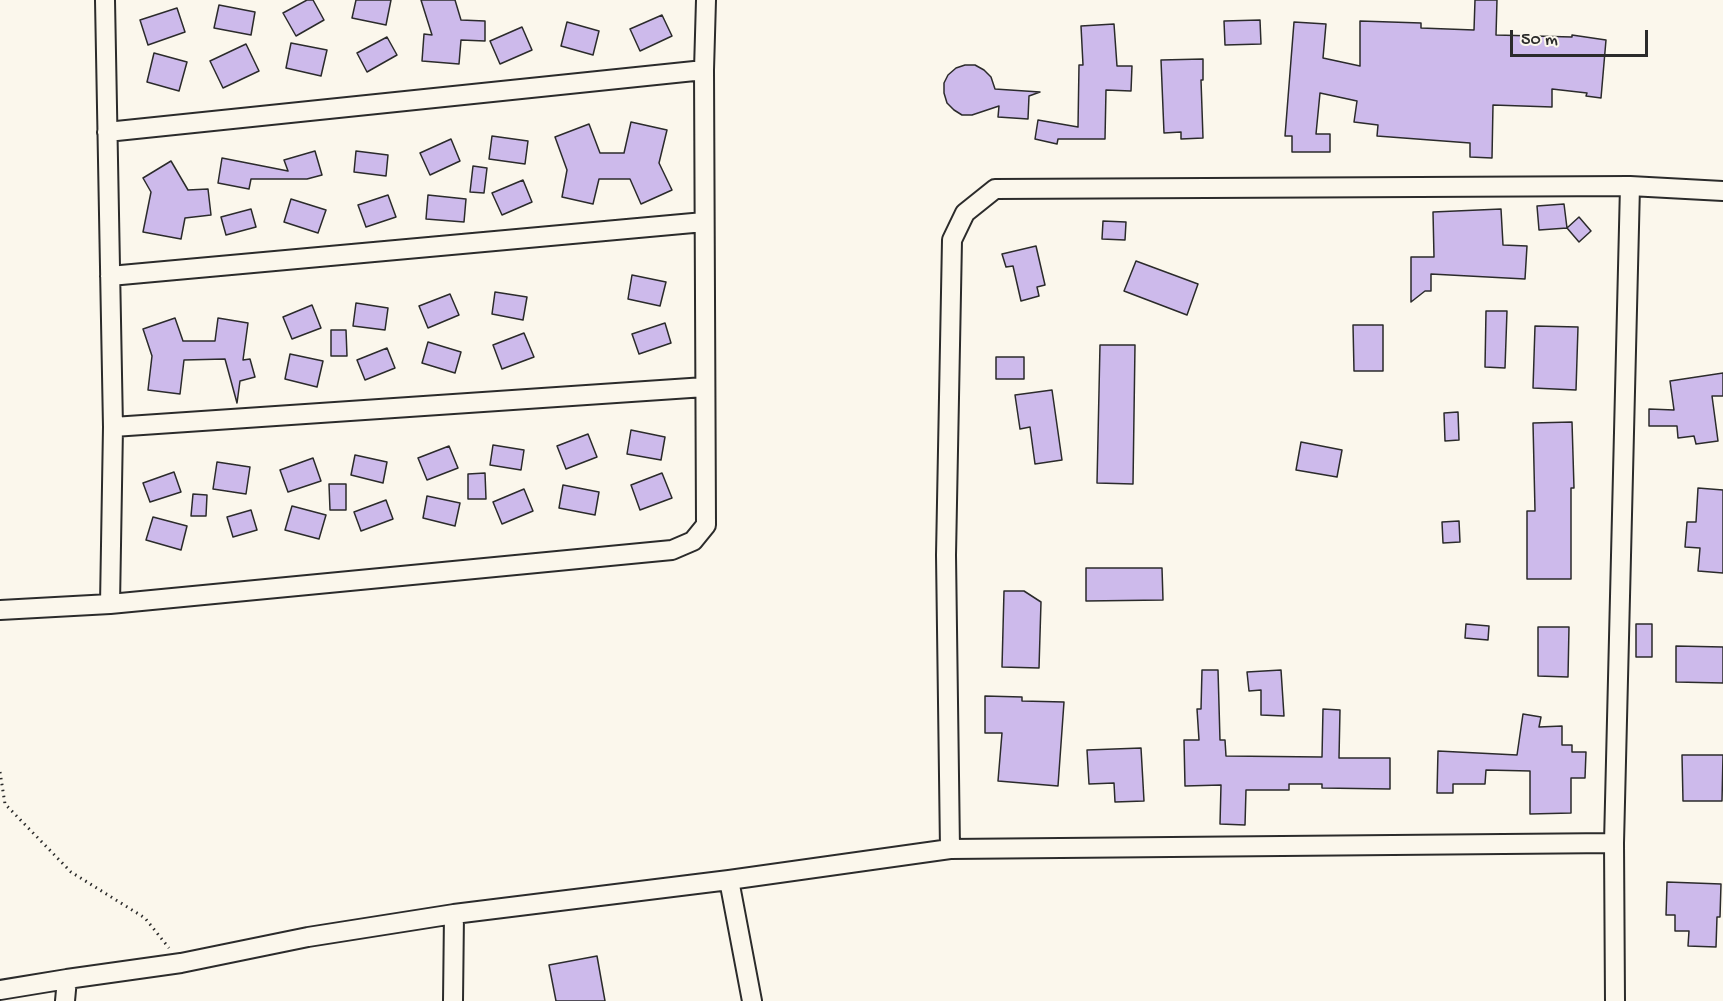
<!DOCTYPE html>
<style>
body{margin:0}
#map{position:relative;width:1723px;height:1001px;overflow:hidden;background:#fbf7ec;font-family:"Gochi Hand",sans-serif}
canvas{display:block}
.scale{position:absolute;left:1510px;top:30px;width:138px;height:27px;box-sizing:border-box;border:3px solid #2b2b2b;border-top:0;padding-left:8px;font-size:18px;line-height:21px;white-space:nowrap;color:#2b2b2b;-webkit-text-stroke:4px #fbf7ec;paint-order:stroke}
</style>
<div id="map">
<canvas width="1723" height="1001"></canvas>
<div class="scale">50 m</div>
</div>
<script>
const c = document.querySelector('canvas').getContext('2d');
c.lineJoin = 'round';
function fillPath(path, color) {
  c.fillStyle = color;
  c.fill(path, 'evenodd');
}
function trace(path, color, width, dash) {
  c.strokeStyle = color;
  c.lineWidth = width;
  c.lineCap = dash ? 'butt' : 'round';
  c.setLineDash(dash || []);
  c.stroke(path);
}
const building = new Path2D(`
 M307 0H313L324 20 296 36 283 13Z
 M356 0H391L386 25 352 18Z
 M421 0H455L461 20 485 21V41L461 40 459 64 422 61 424 34 432 35Z
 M1475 0H1497L1496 35 1572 37V35L1606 40 1601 98 1586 96 1587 93 1552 89V107L1493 105 1492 158 1470 157V143L1377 136 1378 125 1354 122 1357 101 1320 93 1316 134H1330V152H1292V136H1285L1294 22 1326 24 1323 58 1360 66V21L1421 23V28L1474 30Z
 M219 5 255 12 251 35 214 28Z
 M177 8 185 32 148 45 140 20Z
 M662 15 672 36 640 51 630 29Z
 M1260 20 1261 44 1225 45 1224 21Z
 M567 22 599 31 593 55 561 46Z
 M1114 24 1117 66H1132L1131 91 1106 90 1105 139H1058L1057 144 1035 139 1038 120 1078 127 1079 65H1083L1081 26Z
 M522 27 532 50 500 64 490 41Z
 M387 37 397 55 367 72 357 53Z
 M291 43 327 50 321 76 286 68Z
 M246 44 259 71 223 88 210 61Z
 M154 53 187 62 179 91 147 82Z
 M1203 59V80H1201L1203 138 1181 139V132L1164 133 1161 60Z
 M965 65H975L984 70 991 77 995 89 1040 92 1029 96 1028 119 998 117 999 106 972 115H962L954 110 947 103 944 93V83L948 75 956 68Z
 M631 122 667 130 659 163 672 190 641 204 630 179H599L593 204 562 197 567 170 555 137 589 124 600 153H624Z
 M492 136 528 141 525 164 489 159Z
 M451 139 460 161 430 175 420 153Z
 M315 151 322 175 307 179H251L249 189 218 183 222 158 288 171 284 160Z
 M356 151 388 155 386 176 354 172Z
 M171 161 188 190 208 189 211 215 185 218 181 239 143 232 151 192 143 178Z
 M473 166 487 168 484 193 470 192Z
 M523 180 532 202 502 215 492 193Z
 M388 195 396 217 366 227 358 205Z
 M428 195 466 199 464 222 426 219Z
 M291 199 326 210 318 233 284 222Z
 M1564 204 1567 228 1539 230 1537 206Z
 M251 209 256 227 226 235 221 217Z
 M1501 209 1503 245 1527 246 1525 279 1431 274V291H1425L1411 302V257H1434L1433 212Z
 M1579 217 1591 231 1579 242 1567 228Z
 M1103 221 1126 222 1125 240 1102 239Z
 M1036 246 1045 285 1037 287 1039 296 1021 301 1013 266 1006 267 1002 254Z
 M1136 261 1198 284 1187 315 1124 291Z
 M632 275 666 282 660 306 628 299Z
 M495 292 527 297 523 320 492 314Z
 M450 294 459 315 428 328 419 306Z
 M356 303 388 308 385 330 353 326Z
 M312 305 321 328 292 339 283 317Z
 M1486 311H1507L1505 368 1485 367Z
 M175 318 183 341H215L218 318 248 323 243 360 250 359 255 377 240 381 237 403 225 359 184 360 180 394 148 390 152 356 143 329Z
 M665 323 671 343 639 354 632 334Z
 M1353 325H1383V371H1354Z
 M1535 326 1578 327 1576 390 1533 388Z
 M331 330H346L347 356H331Z
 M524 333 534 357 502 369 493 345Z
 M428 342 461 352 455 373 422 363Z
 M1100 345H1135L1133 484 1097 483Z
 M387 348 395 368 365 380 357 360Z
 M290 354 323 361 317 387 285 379Z
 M996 357H1024V379H996Z
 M1723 373V396H1712L1718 441 1696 444 1694 436 1678 438 1677 426H1649V409L1674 410 1670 381Z
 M1052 390 1062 460 1035 464 1030 427 1020 429 1015 395Z
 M1458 412 1459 440 1445 441 1444 413Z
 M1572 422 1574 488H1571V579H1527V511H1535L1533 423Z
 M631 430 665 437 661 460 627 454Z
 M588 434 597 457 566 469 557 446Z
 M1301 442 1342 450 1337 477 1296 470Z
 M493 445 524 450 521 470 490 465Z
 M449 446 458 468 427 480 418 458Z
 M355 455 387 462 383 483 351 475Z
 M313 458 321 481 288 492 280 470Z
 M217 462 250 467 246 494 213 489Z
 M174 472 181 492 150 502 143 483Z
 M485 473 486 499H468V474Z
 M662 473 672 498 640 510 631 485Z
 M329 484H346V510H330Z
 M563 485 599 492 595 515 559 508Z
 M1698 488 1723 490V573L1698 571 1700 548 1685 547 1687 522H1696Z
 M524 489 533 511 502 524 493 502Z
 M193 494 207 495 206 516H191Z
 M427 496 460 503 455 526 423 518Z
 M386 500 393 519 361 531 354 512Z
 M292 506 326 515 319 539 285 530Z
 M251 510 257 530 233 537 227 517Z
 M153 517 187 526 181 550 146 540Z
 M1459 521 1460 542 1443 543 1442 522Z
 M1086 568H1162L1163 600 1086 601Z
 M1004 591H1024L1041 602 1039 668 1002 667Z
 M1466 624 1489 626 1488 640 1465 638Z
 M1636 624H1652V657H1636Z
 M1538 627H1569L1568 677 1538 676Z
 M1676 646 1723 647V683L1676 682Z
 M1202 670H1218L1220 740H1225L1226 756 1322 757 1323 709 1340 710 1339 758H1390V789L1322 788V784H1289V790H1246L1245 825 1220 824 1221 785 1185 786 1184 740H1199L1197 709H1201Z
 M1281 670 1284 716 1261 715V690L1249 691 1247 672Z
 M985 696 1022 697V701L1064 702 1058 786 998 781 1002 733H985Z
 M1523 714 1541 717 1539 727 1562 726V745H1572V752H1586L1585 778H1571V813L1530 814V771L1486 770 1485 784H1453V793H1437L1438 751 1517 755Z
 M1141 748 1144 801 1115 802 1114 783 1089 784 1087 750Z
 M1682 755H1723L1722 801H1683Z
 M1667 882 1721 884 1720 917H1717L1716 947 1688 946 1689 931H1675V915H1666Z
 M597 956 605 1001H556L549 965Z`);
const path = new Path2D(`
 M0 772 5 804 71 872 145 918 169 948`);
const street = new Path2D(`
 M105 0 113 427 110 604
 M107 132 704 70
 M110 276 704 222
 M113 427 705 387
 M0 610 110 604 672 550 693 541 706 525 704 70 706 0
 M950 849 946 555 952 240 965 213 995 189 1630 186 1723 191
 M729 880 752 1001
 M0 990 67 979 181 963 308 937 454 914 729 880 950 849 1614 843
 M65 1001 67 979
 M453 1001 454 914
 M1615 1001 1614 843 1630 186`);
fillPath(building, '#cdbaeb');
trace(building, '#2b2b2b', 1.5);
trace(street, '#2b2b2b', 22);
trace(path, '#2b2b2b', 3, [1.5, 4.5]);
trace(street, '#fbf7ec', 18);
</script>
